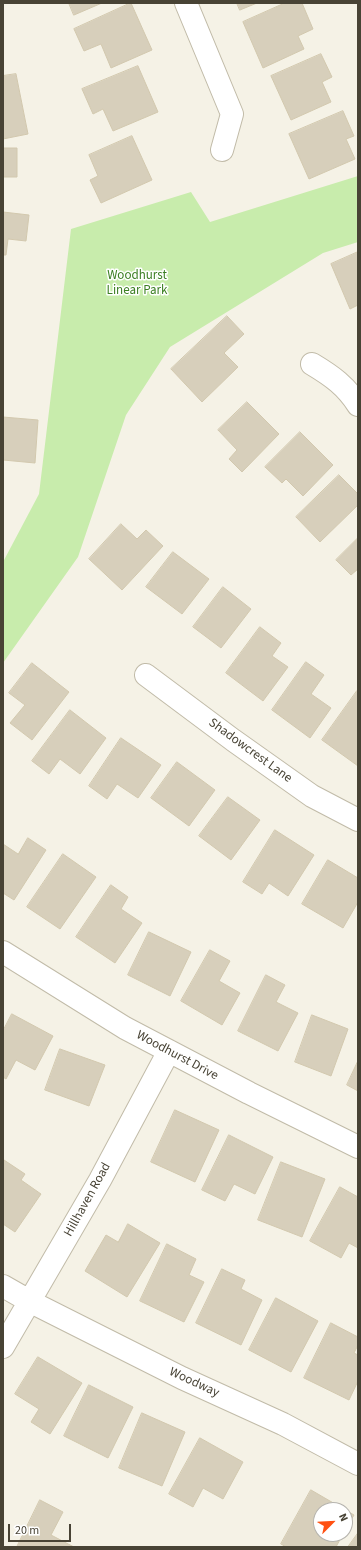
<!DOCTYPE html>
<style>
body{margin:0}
#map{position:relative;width:361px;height:1550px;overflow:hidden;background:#f5f2e6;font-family:"Source Sans 3",sans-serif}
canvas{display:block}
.frame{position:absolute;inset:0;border:4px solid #484335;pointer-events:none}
.north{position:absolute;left:313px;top:1502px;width:40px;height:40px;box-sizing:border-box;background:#fff;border:1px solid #b6b4ae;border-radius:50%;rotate:66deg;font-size:11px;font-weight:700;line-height:16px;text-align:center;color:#484335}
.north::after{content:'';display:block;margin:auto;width:14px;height:18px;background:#ff5113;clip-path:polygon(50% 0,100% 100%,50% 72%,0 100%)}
.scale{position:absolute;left:8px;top:1524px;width:63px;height:18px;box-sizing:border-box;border:2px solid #484335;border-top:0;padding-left:5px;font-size:12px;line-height:14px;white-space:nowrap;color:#484335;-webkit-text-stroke:3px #fff;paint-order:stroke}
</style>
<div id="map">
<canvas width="361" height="1550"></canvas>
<div class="frame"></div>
<div class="north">N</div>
<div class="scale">20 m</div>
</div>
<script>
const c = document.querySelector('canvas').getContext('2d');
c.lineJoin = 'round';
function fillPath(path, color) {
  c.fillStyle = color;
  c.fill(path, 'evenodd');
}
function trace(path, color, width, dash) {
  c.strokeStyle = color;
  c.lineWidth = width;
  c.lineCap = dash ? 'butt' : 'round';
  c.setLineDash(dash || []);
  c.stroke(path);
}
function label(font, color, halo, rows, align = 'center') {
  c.font = font + ' "Source Sans 3",sans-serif';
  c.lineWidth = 3;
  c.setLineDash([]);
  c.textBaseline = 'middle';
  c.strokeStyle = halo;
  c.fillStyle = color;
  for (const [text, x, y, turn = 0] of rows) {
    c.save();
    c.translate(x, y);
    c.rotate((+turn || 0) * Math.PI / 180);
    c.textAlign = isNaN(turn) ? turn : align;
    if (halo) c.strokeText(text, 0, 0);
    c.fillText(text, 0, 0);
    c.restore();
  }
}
const green = new Path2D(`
 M358 176V242L323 253 170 347 126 415 78 557 3 663V562L39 494 71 229 191 192 210 222Z`);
const building = new Path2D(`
 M69 3H102L74 15Z
 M131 3 152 50 111 68 101 44 84 51 74 29Z
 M237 3H257L240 10Z
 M285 3H302L313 29 298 36 304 49 263 68 243 22Z
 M321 54 332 77 322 82 331 102 291 120 271 76Z
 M138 66 158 112 113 131 103 109 93 114 82 89Z
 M16 74 28 134 3 139V76Z
 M343 111 354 136 346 139 355 159 309 179 289 134Z
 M132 136 152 180 101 203 90 180 98 176 89 155Z
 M3 148H17V177H3Z
 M3 212 29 215 26 241 8 239 6 255H3Z
 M358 252V305L350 309 331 264Z
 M227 316 244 334 224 353 238 367 202 402 171 369Z
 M247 402 279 434 242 472 229 459 237 450 218 430Z
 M3 417 38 420 35 463 3 460Z
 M300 432 333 465 303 496 286 479 282 483 265 467Z
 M339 475 358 494V505L320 542 296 517Z
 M121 524 137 539 146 530 163 546 122 590 89 559Z
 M358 538V569L351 575 336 560Z
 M173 552 209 579 182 614 146 587Z
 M223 587 251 609 221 648 193 627Z
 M260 627 281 643 272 656 288 667 263 701 226 673Z
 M306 662 324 675 311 694 331 708 310 738 272 710Z
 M32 663 69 692 32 740 10 723 25 705 9 693Z
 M357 691 358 692V766L322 740Z
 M70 710 106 738 80 774 60 759 49 774 32 761Z
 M121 738 161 765 138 798 117 784 107 799 89 786Z
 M177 762 215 790 189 826 151 798Z
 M228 797 260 820 231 860 199 836Z
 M275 830 314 855 288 896 269 883 262 894 243 882Z
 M28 838 46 850 14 900 3 893V844L18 854Z
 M63 854 96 877 60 929 27 907Z
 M328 860 358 878V902L343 928 302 904Z
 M111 885 128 897 121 909 142 923 115 963 76 937Z
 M149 932 191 952 170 996 128 975Z
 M210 950 230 961 219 981 240 993 222 1025 181 1001Z
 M266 975 285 985 276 1002 298 1013 278 1051 238 1031Z
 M12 1014 53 1036 35 1070 16 1060 6 1079 3 1077V1031Z
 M312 1015 348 1029 331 1076 295 1062Z
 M60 1049 105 1065 89 1106 45 1090Z
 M358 1061V1091L347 1085Z
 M175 1110 219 1130 195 1182 151 1162Z
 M229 1135 273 1157 255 1194 234 1184 225 1201 202 1190Z
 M4 1160 25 1174 21 1180 41 1194 15 1232 3 1224Z
 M281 1162 325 1179 302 1237 258 1220Z
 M340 1187 358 1197V1248L349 1243 341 1258 310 1241Z
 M128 1224 160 1243 127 1297 85 1271 106 1235 118 1242Z
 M167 1244 196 1259 189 1275 204 1282 184 1322 140 1301Z
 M222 1269 245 1280 241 1289 262 1300 241 1345 196 1323Z
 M276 1298 318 1321 291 1372 249 1350Z
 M331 1323 358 1337V1345L354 1353 358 1355V1381L349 1400 304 1378Z
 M38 1357 82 1383 50 1434 31 1422 39 1409 15 1394Z
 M89 1385 133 1407 108 1458 64 1436Z
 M142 1413 185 1432 162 1486 119 1468Z
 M200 1438 243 1462 223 1499 203 1488 193 1507 169 1494Z
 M311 1490 354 1515 345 1530V1510H321V1534H343L336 1547H286L281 1544Z
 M40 1500 63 1512 51 1535 74 1547H17Z
 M358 1533V1547H348Z`);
const minor = new Path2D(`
 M186 3 232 114 222 150
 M312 364C332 376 346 386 358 405
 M146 675 233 740 312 796 358 820
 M3 952 125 1028 249 1093 358 1147
 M3 1286 31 1302 182 1378 283 1424 358 1464
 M3 1347 100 1180 169 1051`);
const parkNames = [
 ["Woodhurst",137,276],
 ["Linear Park",137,291]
];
const streetNames = [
 ["Shadowcrest Lane",250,751,36],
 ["Woodhurst Drive",177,1056,28],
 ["Hillhaven Road",88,1200,-61],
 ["Woodway",194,1383,25]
];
fillPath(green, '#c8ecac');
fillPath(building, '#d7cfbb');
trace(building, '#d2c8ae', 1);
trace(minor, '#c1bba8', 24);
trace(minor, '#fff', 22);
label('13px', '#3c7f23', '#fff', parkNames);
label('13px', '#484335', '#fff', streetNames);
</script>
